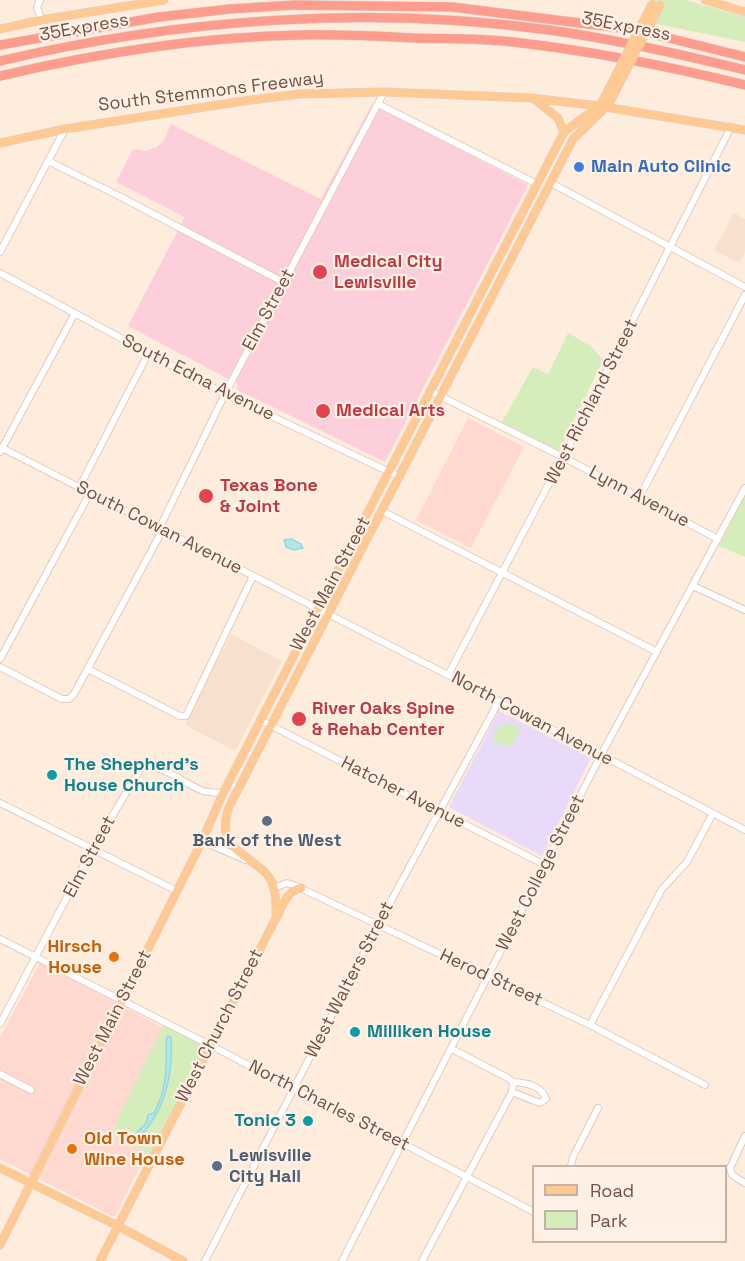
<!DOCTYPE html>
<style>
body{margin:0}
#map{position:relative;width:745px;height:1261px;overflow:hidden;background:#feeddd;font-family:"Space Grotesk",sans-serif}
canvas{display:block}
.legend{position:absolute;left:532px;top:1165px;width:195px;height:78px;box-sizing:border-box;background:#fff1e5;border:2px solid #c8b0a5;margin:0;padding:8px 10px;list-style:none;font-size:18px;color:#754f44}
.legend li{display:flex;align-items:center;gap:12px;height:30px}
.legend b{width:30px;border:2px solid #c8b0a5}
</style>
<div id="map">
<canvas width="745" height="1261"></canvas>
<ul class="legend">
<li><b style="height:8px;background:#ffc993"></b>Road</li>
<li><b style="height:16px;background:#d5ecbb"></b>Park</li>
</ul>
</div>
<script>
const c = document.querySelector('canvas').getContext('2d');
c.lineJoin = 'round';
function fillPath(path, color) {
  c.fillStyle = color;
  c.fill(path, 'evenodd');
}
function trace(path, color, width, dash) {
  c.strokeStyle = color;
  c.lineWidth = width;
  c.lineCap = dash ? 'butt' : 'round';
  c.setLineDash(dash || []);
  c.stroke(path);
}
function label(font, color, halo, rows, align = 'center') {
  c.font = font + ' "Space Grotesk",sans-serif';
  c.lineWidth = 4.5;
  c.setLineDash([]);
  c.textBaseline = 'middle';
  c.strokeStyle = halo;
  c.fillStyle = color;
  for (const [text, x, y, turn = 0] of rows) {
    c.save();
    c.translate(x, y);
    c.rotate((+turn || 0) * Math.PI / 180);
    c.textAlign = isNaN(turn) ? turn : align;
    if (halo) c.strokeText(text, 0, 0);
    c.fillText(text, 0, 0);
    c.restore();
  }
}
const residential = new Path2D(`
 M734 213 745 219V252L739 263 714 250Z
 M231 634 282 661 235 751 185 725Z`);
const commercial = new Path2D(`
 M468 418 524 447 471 548 416 520Z
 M40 963 200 1047 114 1217 0 1159V1037Z`);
const education = new Path2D(`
 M499 711 591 758 542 856 449 807Z`);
const medical = new Path2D(`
 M372 104 528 185 385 462 236 389 238 384 128 326 185 217 116 182 133 149 146 151 157 147 164 140 171 124 321 199Z`);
const green = new Path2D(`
 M652 0H685L745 17V42L652 23 643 17Z
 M568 333 591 346 603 360 559 451 502 422 533 367 548 374Z
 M745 496V557L719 546Z
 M510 723 521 728 512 745 506 747 492 741 499 726Z
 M165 1022 210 1045 153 1156 112 1135 121 1111Z`);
const water = new Path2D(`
 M291 539 301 544 303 548 294 550 286 547 284 540Z
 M168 1036 171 1037C173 1074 166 1111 138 1138L134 1136 146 1123 148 1115 154 1113C167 1089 167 1066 166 1040Z`);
const minor = new Path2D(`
 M40 0 37 7 41 20
 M378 104 537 184
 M48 161 119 196 283 282
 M551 183 745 287
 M0 252 65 129
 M0 273 225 394 400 477
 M430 391 563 457 718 539
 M0 447 448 675 745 830
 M0 452 75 313
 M79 488 149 352
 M639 498 745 295
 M382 511 657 652
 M159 529 227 390 384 92
 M693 586 745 610
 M0 659 90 493
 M0 667 62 699H69L74 694 162 531
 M88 669 180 716H186L253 576
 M448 675 563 457 731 127
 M260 720 545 865
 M0 803 177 891
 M202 841 246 860
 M274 888 287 883 296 886 590 1025 705 1085
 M0 939 210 1045 294 1089 402 1143 534 1212
 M0 1024 93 848 141 768C159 761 186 785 203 791 209 793 216 792 223 793
 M590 1025 662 889 687 862 713 813
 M0 1074 31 1090
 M512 1092 540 1103 546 1099C541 1085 526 1083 513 1082
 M745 1136 730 1168 732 1175 745 1183
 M571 1166 573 1157 598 1108
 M205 1261 378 925 499 701
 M342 1261 601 755 745 488
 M422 1261 512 1092 513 1082 508 1078 452 1049`);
const major = new Path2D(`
 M705 0 745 12
 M0 29 41 20 164 0
 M533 98 558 118 564 132
 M0 143 65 129 243 101 300 94 384 92 531 98 599 106 745 130
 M277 917C282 906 288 890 301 888
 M0 1168 118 1226 183 1261
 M0 1245 202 841 223 793 564 132 599 106 602 102
 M100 1261 276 918C276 905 277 889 269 877 266 872 260 868 255 864 232 846 218 839 229 807L573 139 609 104`);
const highway = new Path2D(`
 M0 45 159 17 230 9 295 5 452 7 636 30 745 57
 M0 61C179 19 367 5 549 30 615 39 680 54 745 70
 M0 76C98 53 199 37 300 35 338 34 376 36 414 38 447 39 481 38 513 42 592 51 668 66 745 85`);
const majorBridge = new Path2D(`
 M602 102 652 4
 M609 104 660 5`);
const markers = [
 [579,167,6,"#3f7fe0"],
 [320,272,8,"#e0444e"],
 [323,411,8,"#e0444e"],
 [206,496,8,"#e0444e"],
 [299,719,8,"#e0444e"],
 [52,775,6,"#0f9aa8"],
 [267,821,6,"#5c6f8a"],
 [114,957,6,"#e8710a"],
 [355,1032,6,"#0f9aa8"],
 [308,1121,6,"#0f9aa8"],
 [72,1149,6,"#e8710a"],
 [217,1166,6,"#5c6f8a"]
];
const streetNames = [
 ["35Express",626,27,11],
 ["35Express",84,28,-10],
 ["South Stemmons Freeway",211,92,-7],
 ["Elm Street",269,310,-62],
 ["South Edna Avenue",198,378,27],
 ["West Richland Street",592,402,-63],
 ["Lynn Avenue",639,497,28],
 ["South Cowan Avenue",159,528,27],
 ["West Main Street",331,584,-62],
 ["North Cowan Avenue",532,719,28],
 ["Hatcher Avenue",403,793,27],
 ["Elm Street",90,857,-62],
 ["West College Street",541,873,-63],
 ["Herod Street",491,978,25],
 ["West Walters Street",350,980,-63],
 ["West Main Street",113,1018,-63],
 ["West Church Street",220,1026,-63],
 ["North Charles Street",329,1106,27]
];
const shopNames = [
 ["Main Auto Clinic",591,167]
];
const healthNames = [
 ["Medical City",334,262],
 ["Lewisville",334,283],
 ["Medical Arts",336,411],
 ["Texas Bone",220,486],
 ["& Joint",220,507],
 ["River Oaks Spine",312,709],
 ["& Rehab Center",312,730]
];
const cultureNames = [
 ["The Shepherd's",64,765],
 ["House Church",64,786],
 ["Milliken House",367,1032],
 ["Tonic 3",296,1121,"right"]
];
const serviceNames = [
 ["Bank of the West",267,841],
 ["Lewisville",229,1156,"left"],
 ["City Hall",229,1177,"left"]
];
const foodNames = [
 ["Hirsch",102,947],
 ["House",102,968],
 ["Old Town",84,1139,"left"],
 ["Wine House",84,1160,"left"]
];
fillPath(residential, '#f8e0ce');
fillPath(commercial, '#ffd8d0');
fillPath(education, '#eadafa');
fillPath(medical, '#fdcfda');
fillPath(green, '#d5ecbb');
fillPath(water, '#b1e7e8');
trace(water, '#96d9db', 1.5);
trace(minor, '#e4c9bc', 8);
trace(major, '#dbd1ce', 9);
trace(highway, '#dbd1ce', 10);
trace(minor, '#fff', 6);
trace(major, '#ffc993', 8);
trace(highway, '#fe9d8e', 9);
trace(majorBridge, '#dbd1ce', 9, []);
trace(majorBridge, '#ffc993', 8);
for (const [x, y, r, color] of markers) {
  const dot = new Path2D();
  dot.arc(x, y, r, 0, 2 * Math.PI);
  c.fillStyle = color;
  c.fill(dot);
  trace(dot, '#fff1e5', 2);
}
label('18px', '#754f44', '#fff1e5', streetNames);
label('bold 18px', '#366cbe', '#fff1e5', shopNames, 'left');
label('bold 18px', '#be3a42', '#fff1e5', healthNames, 'left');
label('bold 18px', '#0d838f', '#fff1e5', cultureNames, 'left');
label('bold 18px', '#4e5e75', '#fff1e5', serviceNames);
label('bold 18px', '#c56008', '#fff1e5', foodNames, 'right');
</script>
